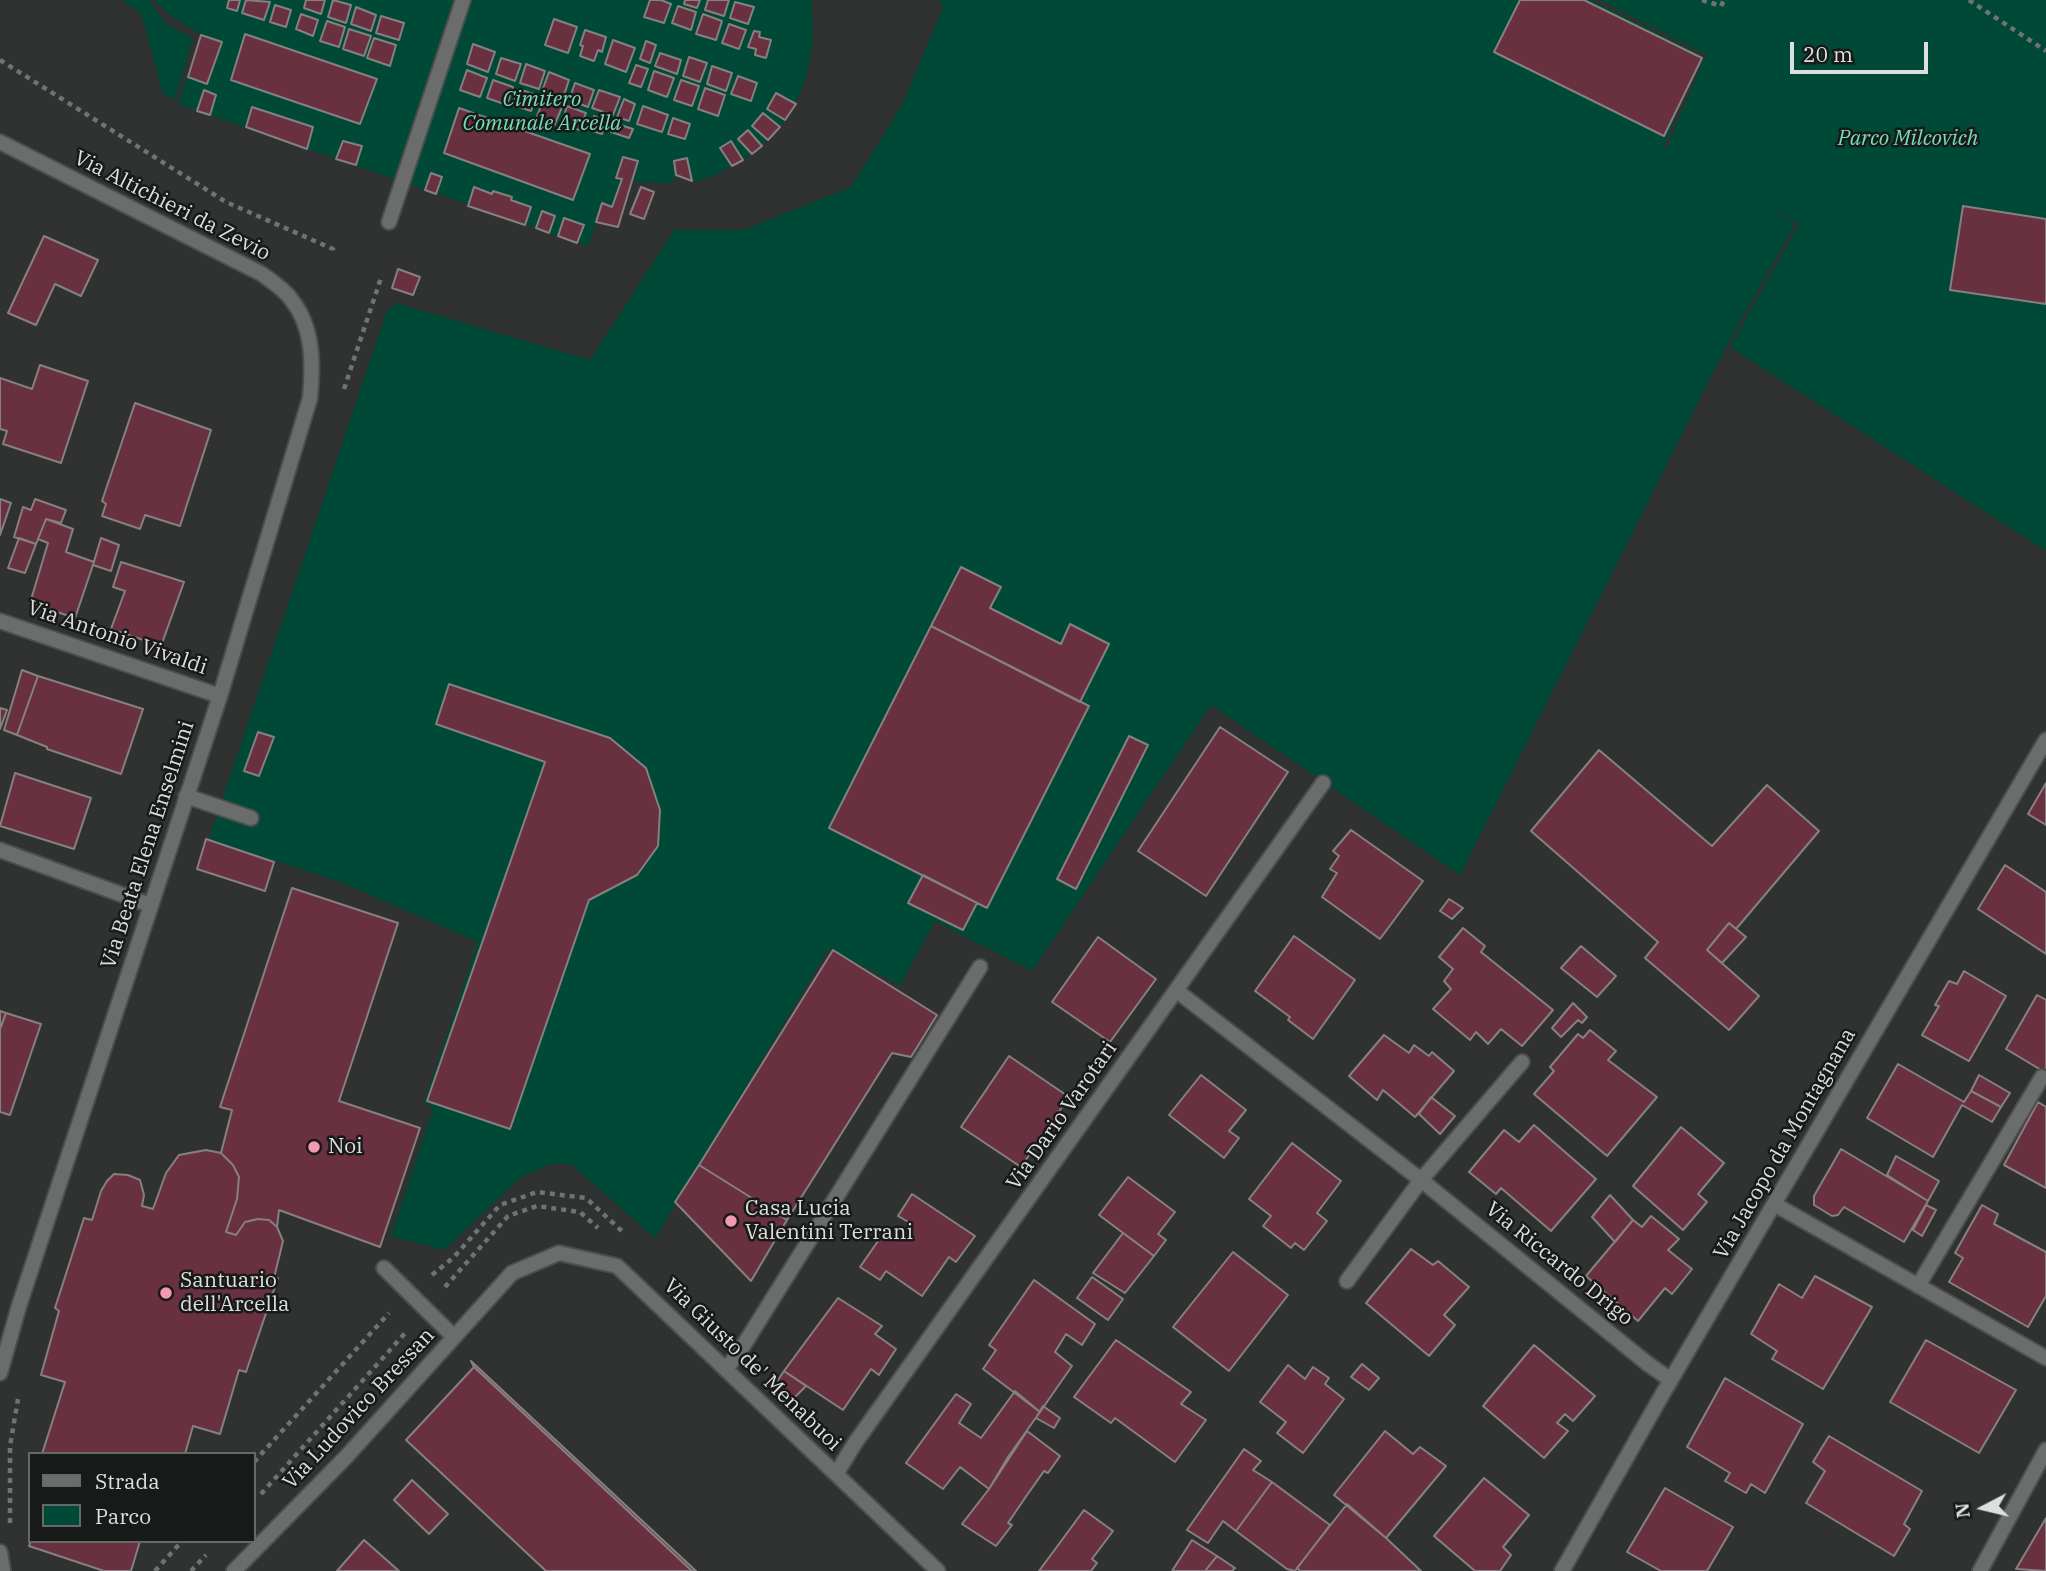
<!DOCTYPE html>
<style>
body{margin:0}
#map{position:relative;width:2046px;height:1571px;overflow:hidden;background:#2f3231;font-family:"IBM Plex Serif",serif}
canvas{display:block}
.legend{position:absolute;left:28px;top:1452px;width:228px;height:91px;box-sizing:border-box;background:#181a19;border:2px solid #666968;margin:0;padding:9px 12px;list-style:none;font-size:21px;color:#dcdfde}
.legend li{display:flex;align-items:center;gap:14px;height:35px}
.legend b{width:35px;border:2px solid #666968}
.north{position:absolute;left:1948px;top:1473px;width:70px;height:70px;-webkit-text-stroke:5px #181a19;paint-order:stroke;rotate:263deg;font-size:19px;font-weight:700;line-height:28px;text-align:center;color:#dcdfde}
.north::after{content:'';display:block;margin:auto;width:24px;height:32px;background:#dcdfde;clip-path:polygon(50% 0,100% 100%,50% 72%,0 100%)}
.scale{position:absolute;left:1790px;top:42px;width:138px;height:32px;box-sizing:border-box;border:4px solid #dcdfde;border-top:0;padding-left:9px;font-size:21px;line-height:24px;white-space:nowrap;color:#dcdfde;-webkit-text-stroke:5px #181a19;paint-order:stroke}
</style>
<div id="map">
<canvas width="2046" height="1571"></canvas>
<ul class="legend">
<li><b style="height:9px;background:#6b6d6c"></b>Strada</li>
<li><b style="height:19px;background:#004936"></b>Parco</li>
</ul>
<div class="north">N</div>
<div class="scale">20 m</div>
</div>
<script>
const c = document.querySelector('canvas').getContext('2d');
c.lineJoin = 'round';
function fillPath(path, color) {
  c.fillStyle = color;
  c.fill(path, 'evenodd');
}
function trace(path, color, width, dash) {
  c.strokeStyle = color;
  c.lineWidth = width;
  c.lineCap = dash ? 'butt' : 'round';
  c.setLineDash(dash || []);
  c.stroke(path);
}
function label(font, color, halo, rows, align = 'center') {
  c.font = font + ' "IBM Plex Serif",serif';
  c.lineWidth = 5;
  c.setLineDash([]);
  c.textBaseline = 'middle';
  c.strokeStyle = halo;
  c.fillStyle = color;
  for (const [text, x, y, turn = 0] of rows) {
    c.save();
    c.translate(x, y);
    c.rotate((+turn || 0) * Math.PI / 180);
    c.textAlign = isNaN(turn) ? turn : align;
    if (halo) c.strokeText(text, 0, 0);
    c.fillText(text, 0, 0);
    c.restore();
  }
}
const green = new Path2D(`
 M122 0H149L166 24 193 38 175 99 163 94 141 13Z
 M154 0H811C820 70 796 131 732 166 722 172 704 182 691 181 687 180 680 176 676 175L671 183 632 182 618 227 596 223 588 246 178 104 201 35 170 15Z
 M936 0H1591L1699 54 1664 147 1666 149 1706 54 1599 0H2046V551L1730 347 1799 224 1762 204 1795 224 1726 347 1460 875 1211 705 1032 971 935 921 900 985 829 948 655 1238 572 1165 554 1163 521 1177 444 1250 391 1236 433 1108 424 1103 478 942 343 883 209 839 386 313 396 303 590 360 674 230H743L851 187 902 105 944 5Z`);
const building = new Path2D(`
 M229 0H240L237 11 227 8Z
 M246 0 270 2 264 20 242 13Z
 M306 0H325L321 14 304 8Z
 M333 0 351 5 346 23 328 17Z
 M650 0H661L671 4 664 23 644 17Z
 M685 0H700L697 8 684 4Z
 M708 0H729L724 16 705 10Z
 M1520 0H1584L1702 58 1664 136 1494 52Z
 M735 2 754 7 748 24 730 18Z
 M275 5 291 10 286 27 270 22Z
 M678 6 696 12 691 30 672 23Z
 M356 7 376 15 371 31 351 24Z
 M301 14 318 20 313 36 296 29Z
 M703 14 722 21 716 40 696 34Z
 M381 16 404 23 399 40 376 33Z
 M554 19 577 27 568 53 545 45Z
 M327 21 345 27 339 47 320 41Z
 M729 24 746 30 739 49 722 43Z
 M349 29 371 36 364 56 343 49Z
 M585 30 606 37 602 52 598 50 594 61 580 56 583 46 580 45Z
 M754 31 760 32 759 37 771 40 766 58 755 55 756 49 748 47Z
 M245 34 377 79 360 124 231 80Z
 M201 35 222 42 207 84 188 77Z
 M374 38 396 45 390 66 367 58Z
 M613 40 635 48 626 72 605 64Z
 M646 41 656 45 650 63 640 59Z
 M473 44 495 52 488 72 467 64Z
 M660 53 681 60 677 74 655 66Z
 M689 57 707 63 700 82 683 76Z
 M501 58 521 64 515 81 496 74Z
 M526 64 545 71 539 89 520 83Z
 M636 65 648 69 641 87 629 83Z
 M712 66 732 73 726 91 707 84Z
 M467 70 487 78 480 97 460 90Z
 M654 71 674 78 667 97 648 90Z
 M549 72 569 80 563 98 542 91Z
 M738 76 757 83 751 101 731 94Z
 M493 80 513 87 507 105 487 98Z
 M681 80 699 86 692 106 674 100Z
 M575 83 594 90 588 107 569 100Z
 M705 88 725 95 718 116 698 109Z
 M518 89 537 95 531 111 513 105Z
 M204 90 216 95 210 115 197 111Z
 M599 90 620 97 613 115 592 108Z
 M776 93 796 104 785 120 767 109Z
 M544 98 563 105 554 126 536 119Z
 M624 99 635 104 629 121 617 117Z
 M567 106 586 113 580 130 561 125Z
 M643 106 668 115 662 132 637 124Z
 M252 107 313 127 307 149 246 127Z
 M459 108 590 154 573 200 444 153Z
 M763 113 780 127 768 140 752 126Z
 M594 116 609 121 606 131 603 130 602 134 589 130Z
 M673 118 690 124 685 139 668 134Z
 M614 123 633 129 629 138 611 132Z
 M748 130 762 146 752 154 738 139Z
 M343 141 362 146 356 165 336 159Z
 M731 141 743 160 732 166 720 148Z
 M623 157 638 161 618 227 596 222 602 203 612 207 622 179 616 178Z
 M687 158 692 181 676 175 674 161Z
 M431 173 442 177 436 194 425 190Z
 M474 187 492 194 493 191 512 197 511 200 531 207 525 225 468 206Z
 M641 187 654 192 644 219 630 214Z
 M1963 206 2046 219V304L1950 290Z
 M542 211 555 216 549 233 536 228Z
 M564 218 584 225 577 243 558 236Z
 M44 236 98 260 81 296 55 284 36 325 8 313Z
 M398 269 420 277 413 295 392 288Z
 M40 365 88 381 61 463 3 444 7 431 0 429V378L32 389Z
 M135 403 211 430 180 526 145 515 140 529 102 516 106 504 102 501Z
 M0 499 11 503 0 535Z
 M35 499 66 510 61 523 46 519 36 544 14 537 23 507 31 510Z
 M46 519 73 529 66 552 94 562 75 618 30 603 48 543 38 539Z
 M19 538 36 544 25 573 8 568Z
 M101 538 119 545 111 571 93 565Z
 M121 562 184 582 161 646 111 629 125 591 113 587Z
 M961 567 1001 587 990 608 1061 644 1070 624 1109 644 1080 702 931 626Z
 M931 626 1089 706 987 908 829 828Z
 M22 670 38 676 17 735 4 730Z
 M38 676 143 709 121 774 47 749V747L17 735Z
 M449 684 610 738 646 768 660 810 658 846 637 875 589 900 510 1129 427 1101 545 762 436 724Z
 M0 708 7 710 0 729Z
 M1220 727 1288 772 1206 896 1138 851Z
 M258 732 274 737 259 776 244 771Z
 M1129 736 1148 745 1076 889 1057 879Z
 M1599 750 1712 846 1767 785 1819 831 1736 929 1729 923 1707 950 1759 996 1729 1030 1645 958 1658 942 1531 831Z
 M15 773 91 798 74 849 0 826Z
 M2046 783V825L2028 814Z
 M1351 830 1423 881 1380 939 1322 897 1337 873 1330 869 1339 856 1333 851Z
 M206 839 274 862 265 891 197 869Z
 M2005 865 2046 892V954L1978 909Z
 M923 875 977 903 963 930 908 903Z
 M292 888 398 923 339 1101 420 1128 380 1247 279 1210 277 1227 269 1220 258 1219 245 1222 236 1235 226 1232 237 1199 239 1177 233 1165 221 1153 232 1110 220 1107Z
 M1449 899 1463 908 1452 919 1440 911Z
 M1729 923 1746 937 1722 963 1707 950Z
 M1463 928 1485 946 1481 952 1553 1010 1522 1046 1501 1029 1488 1044 1476 1032 1470 1040 1433 1009 1451 989 1444 981 1453 969 1439 957Z
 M1294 936 1355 980 1313 1039 1288 1020 1290 1017 1255 991Z
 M1098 937 1156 979 1110 1042 1052 1002Z
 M1581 946 1616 976 1597 997 1561 968Z
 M833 950 937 1015 911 1057 892 1053 787 1220 699 1165Z
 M1964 971 2006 996 1969 1061 1922 1035 1939 1006 1935 1005 1949 981 1957 984Z
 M2037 995 2046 1000V1073L2006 1049Z
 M1573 1003 1587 1017 1582 1023 1578 1020 1561 1037 1552 1028Z
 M0 1011 6 1013 1 1027H0Z
 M6 1013 41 1024 10 1115 0 1112V1029Z
 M1590 1030 1616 1051 1608 1060 1657 1097 1607 1156 1534 1094 1554 1071 1550 1067 1578 1034 1583 1038Z
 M1384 1035 1409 1053 1414 1045 1429 1056 1432 1052 1454 1071 1415 1117 1383 1090 1377 1100 1349 1076Z
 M1009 1056 1069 1097 1021 1167 961 1127Z
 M1898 1064 1964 1102 1971 1091 2001 1107 1992 1122 1962 1105 1933 1157 1867 1118Z
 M1201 1075 1246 1110 1229 1131 1239 1138 1224 1158 1169 1115Z
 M1979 1075 2010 1093 2001 1107 1971 1091Z
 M1431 1097 1455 1116 1440 1134 1419 1114Z
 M2038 1102 2046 1107V1188L2004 1165Z
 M1534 1125 1596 1179 1551 1231 1501 1188 1496 1194 1469 1172 1504 1130 1519 1142Z
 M1681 1127 1724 1163 1698 1194 1707 1202 1683 1230 1633 1186Z
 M1292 1143 1341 1181 1317 1213 1327 1221 1304 1250 1295 1243 1291 1248 1263 1226 1271 1216 1249 1199Z
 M1841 1149 1928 1201 1904 1242 1844 1207 1838 1215 1832 1216 1814 1205V1196Z
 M206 1150 221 1153 233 1165 239 1177 237 1199 226 1232 236 1235 245 1222 258 1219 269 1220 277 1227 283 1241 274 1278H278L246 1372 239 1370 220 1434 193 1426 185 1454H42L65 1382 41 1375 59 1311 55 1308 84 1218 92 1220 101 1191 107 1181 114 1174 128 1175 140 1180 144 1195 142 1206 153 1209 166 1173 179 1155Z
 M1896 1156 1939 1181 1928 1201 1887 1175Z
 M699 1165 787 1220 751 1281 675 1202Z
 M1128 1177 1175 1212 1158 1234 1166 1240 1154 1256 1099 1215Z
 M912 1194 975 1236 956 1262 949 1257 922 1296 886 1271 880 1280 860 1267 885 1231 900 1240 910 1223 898 1216Z
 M1610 1195 1633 1220 1615 1242 1592 1217Z
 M1926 1205 1936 1210 1922 1236 1913 1230Z
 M1982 1205 1998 1214 1994 1224 2046 1252V1296L2028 1327 1949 1282 1963 1258 1955 1253Z
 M1651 1216 1679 1239 1668 1250 1692 1269 1672 1294 1665 1288 1638 1321 1586 1276 1633 1220 1642 1227Z
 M1123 1233 1154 1256 1125 1293 1093 1273Z
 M1411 1249 1433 1265 1438 1261 1469 1287 1444 1315 1455 1325 1429 1356 1366 1303Z
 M1233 1252 1288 1295 1229 1371 1173 1327Z
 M1815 1276 1872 1307 1823 1389 1772 1359 1777 1351 1751 1334 1779 1284 1802 1298Z
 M1092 1277 1123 1299 1108 1320 1077 1298Z
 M1034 1280 1095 1324 1082 1345 1066 1334 1055 1352 1072 1366 1040 1412 983 1369 996 1350 989 1345Z
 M838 1298 882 1326 875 1334 896 1349 879 1375 871 1369 843 1410 784 1371Z
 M1116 1340 1191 1392 1181 1404 1206 1420 1175 1462 1115 1418 1111 1423 1074 1397Z
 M1926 1340 2016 1390 1979 1453 1890 1402Z
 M1534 1345 1595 1396 1573 1421 1565 1414 1557 1423 1568 1431 1544 1458 1483 1406Z
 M471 1361 696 1571H692L474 1367Z
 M1362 1364 1379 1378 1369 1390 1351 1377Z
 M1288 1365 1305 1379 1313 1367 1329 1378 1325 1384 1344 1399 1303 1453 1277 1433 1286 1422 1260 1402Z
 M474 1367 692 1571H546L406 1440Z
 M784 1371 806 1386 793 1399 776 1383Z
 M1725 1378 1803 1424 1765 1493 1751 1484 1746 1493 1725 1481 1730 1473 1687 1447Z
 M1015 1391 1040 1412 1008 1457 989 1489 960 1467 943 1489 906 1463 956 1394 971 1404 959 1423 981 1438Z
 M1043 1406 1060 1418 1054 1428 1036 1418Z
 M1027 1431 1060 1456 1048 1473 1044 1471 1025 1498 1008 1523 1012 1525 996 1546 962 1524 989 1489Z
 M1385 1431 1413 1454 1420 1447 1446 1466 1386 1538 1334 1495Z
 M1829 1436 1922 1491 1904 1524 1910 1529 1894 1556 1806 1503 1825 1471 1813 1462Z
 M1244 1449 1261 1461 1253 1470 1272 1482 1236 1531 1223 1521 1208 1543 1187 1530Z
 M1484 1478 1529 1515 1503 1547 1511 1555 1500 1571H1475L1434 1536Z
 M412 1480 448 1514 429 1534 394 1500Z
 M1272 1482 1330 1525 1295 1571 1287 1569 1236 1531Z
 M1665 1488 1733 1527 1707 1571H1661L1627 1552Z
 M1347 1504 1386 1538 1421 1571H1300L1297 1568Z
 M1084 1510 1113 1531 1092 1559 1097 1563 1091 1571H1039Z
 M2046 1518V1571L2016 1569Z
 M364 1540 399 1571H337Z
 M1192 1540 1217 1556 1205 1571H1172Z
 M31 1541H140L131 1571H104L29 1546Z
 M1217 1556 1235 1568 1232 1571H1205Z`);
const path = new Path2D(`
 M1702 0 1721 6 1724 0
 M1969 0 2046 51
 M0 60 226 202 333 249V255
 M344 389 382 275
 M432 1275 454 1257 500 1205 537 1192 586 1198 625 1234
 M445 1287 508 1216 537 1206 580 1212 598 1228
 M254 1462 389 1313
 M261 1494 407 1331
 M10 1523V1446L18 1399
 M155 1571 182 1541
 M191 1571 206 1555`);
const service = new Path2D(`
 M186 796 251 818
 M384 1268 454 1337
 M726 1369 740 1351 980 967`);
const pedestrian = new Path2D(`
 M389 222 463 0`);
const minor = new Path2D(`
 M0 142 262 274C271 281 284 289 291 299 314 328 313 363 310 398L220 696 19 1306 0 1373
 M0 621 220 696
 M0 850 150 905
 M1177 991 1421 1180 1648 1364 1671 1380
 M1774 1204 2046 1358
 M1347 1281 1421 1180 1522 1062
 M1918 1286 2042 1077
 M836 1474 855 1443 1323 783
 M0 1552 3 1571
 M234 1571 346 1457 512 1273 559 1253 617 1266 938 1571
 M1562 1571 1662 1395 2046 740
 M1980 1571 2046 1450`);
const markers = [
 [314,1147,7,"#f29ab0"],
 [731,1221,7,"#f29ab0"],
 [166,1293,7,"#f29ab0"]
];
const parkNames = [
 ["Cimitero",542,100],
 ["Comunale Arcella",542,124],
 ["Parco Milcovich",1908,139]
];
const streetNames = [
 ["Via Altichieri da Zevio",172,206,27],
 ["Via Antonio Vivaldi",117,638,19],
 ["Via Beata Elena Enselmini",148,845,-72],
 ["Via Dario Varotari",1062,1116,-55],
 ["Via Jacopo da Montagnana",1785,1144,-60],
 ["Via Riccardo Drigo",1559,1264,39],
 ["Via Giusto de' Menabuoi",752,1365,44],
 ["Via Ludovico Bressan",359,1409,-47]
];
const poiNames = [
 ["Noi",328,1147],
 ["Casa Lucia",745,1209],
 ["Valentini Terrani",745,1233],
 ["Santuario",180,1281],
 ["dell'Arcella",180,1305]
];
fillPath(green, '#004936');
fillPath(building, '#693040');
trace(building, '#858081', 2);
trace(service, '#4b4e4d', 18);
trace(pedestrian, '#4b4e4d', 18);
trace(minor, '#4b4e4d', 18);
trace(path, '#707372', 4.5, [5, 5]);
trace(service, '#6b6d6c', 14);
trace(pedestrian, '#6b6d6c', 14);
trace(minor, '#6b6d6c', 14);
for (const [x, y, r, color] of markers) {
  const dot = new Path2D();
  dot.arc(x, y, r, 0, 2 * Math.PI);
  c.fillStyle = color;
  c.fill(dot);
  trace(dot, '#181a19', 2.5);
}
label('italic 21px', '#74deb9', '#181a19', parkNames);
label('21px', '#dcdfde', '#181a19', streetNames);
label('21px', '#dcdfde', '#181a19', poiNames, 'left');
</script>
